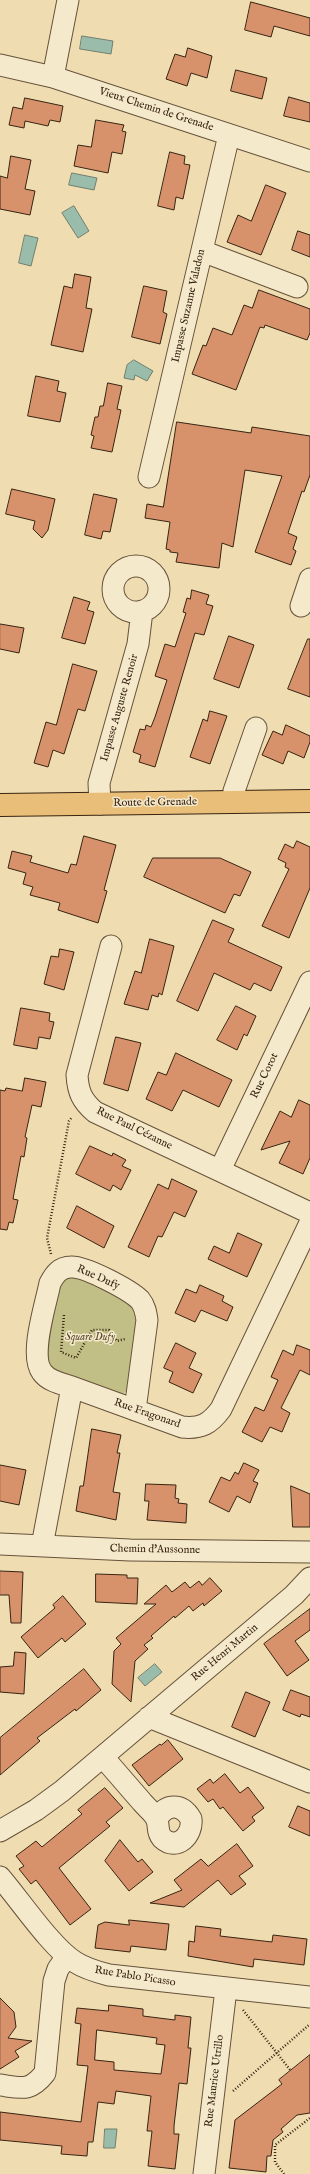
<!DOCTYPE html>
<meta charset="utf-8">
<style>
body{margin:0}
canvas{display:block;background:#efddb1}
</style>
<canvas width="310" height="2174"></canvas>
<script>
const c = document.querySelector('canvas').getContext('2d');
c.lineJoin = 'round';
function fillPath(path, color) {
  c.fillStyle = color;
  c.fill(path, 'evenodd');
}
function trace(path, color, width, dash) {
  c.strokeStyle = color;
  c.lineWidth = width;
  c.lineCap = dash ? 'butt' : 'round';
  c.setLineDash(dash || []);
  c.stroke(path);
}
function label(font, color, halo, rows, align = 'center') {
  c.font = font + ' "IM FELL English",serif';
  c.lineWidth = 3;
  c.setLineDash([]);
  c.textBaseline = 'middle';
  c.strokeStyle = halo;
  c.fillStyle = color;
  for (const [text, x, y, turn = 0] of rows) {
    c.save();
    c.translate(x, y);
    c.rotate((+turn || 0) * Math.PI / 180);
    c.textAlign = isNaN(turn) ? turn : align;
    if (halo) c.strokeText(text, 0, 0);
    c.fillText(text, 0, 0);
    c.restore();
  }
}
const green = new Path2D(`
 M70 1274 134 1302 139 1318 132 1386 119 1398 54 1375 42 1360 54 1287Z`);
const water = new Path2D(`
 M82 36 113 41 111 54 80 49Z
 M72 173 97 178 94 190 69 185Z
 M74 206 89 231 78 238 62 213Z
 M25 235 38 238 31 266 19 263Z
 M134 360 153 371 147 381 135 375 134 380 124 378 127 365Z
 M155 1664 162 1672 145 1686 138 1678Z
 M105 2129H117L115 2148H104Z`);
const building = new Path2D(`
 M251 2 310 18V36L274 26 271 37 245 30Z
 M188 48 212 56 207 78 191 73 187 86 166 79 175 54 185 57Z
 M236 70 267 78 262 99 231 91Z
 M289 97 310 103V122L284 116Z
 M25 98 63 106 60 122 50 120 48 126 25 121 24 128 9 125 13 107 22 109Z
 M96 120 124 125 122 131 126 132 122 154 112 152 108 173 74 166 78 145 91 147Z
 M170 152 185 156 184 164 190 165 183 199 176 197 174 210 158 206Z
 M11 156 31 160 25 189 35 191 30 215 0 209V176L7 178Z
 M266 185 286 193 261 255 227 242 238 215 251 221Z
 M298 231 310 235V257L292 250Z
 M75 274 91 277 86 308 92 309 83 352 51 345 64 286 72 288Z
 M144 286 167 291 163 312 167 314 160 344 132 337Z
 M259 290 310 309V333L307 340 265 325 264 328 260 327 236 390 192 374 203 345 206 346 213 328 232 335 244 305 252 308Z
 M36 376 59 381 57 391 66 393 60 422 28 416Z
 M108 383 122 386 117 409 121 410 112 452 91 448 94 436 91 435 95 417H98L100 406H103Z
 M177 422 251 433 252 427 310 436V475L304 492 302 491 288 533 297 537 293 549 296 551 291 565 255 552 282 476 245 470 233 547 222 543 219 568 176 562 178 553 170 552V550L166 549 170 522 145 518 147 504 163 507Z
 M12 489 55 499 48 530 42 538 33 529 35 521 6 514Z
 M94 494 117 499 110 532 103 531 101 539 85 535Z
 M192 590 209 595 206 604 213 606 204 635 195 633 155 767 139 762 141 755 133 752 140 729 145 730 146 725 151 727 155 717 167 680 155 676 165 644 175 647 186 613 183 612 187 598 190 599Z
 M74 597 90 602 87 610 94 612 85 644 62 638Z
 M0 624 24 628 19 653 0 649Z
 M229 636 254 645 239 688 214 679Z
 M308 639H310V697L288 689Z
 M73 664 97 671 85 711 78 709 64 754 53 750 48 767 34 763 46 722 56 725Z
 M210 711 227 716 210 764 190 757 203 719 207 721Z
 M286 725 310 736V742L304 758 288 751 283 764 262 755 273 731 282 735Z
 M84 836 116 845 104 890 107 891 98 923 58 910 60 903 30 895 33 887 23 884 26 873 8 868 12 851 32 856 30 862 68 873 71 864 76 865Z
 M297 841 310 847V888L289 938 262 926 289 869 285 867 286 863 278 859 285 844 293 848Z
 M153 858H220L251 872 240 896 234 894 225 913 144 877Z
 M213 920 234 929 228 942 282 967 271 991 254 983 250 990 214 973 198 1011 177 1001Z
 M150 939 174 946 162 995 159 993 158 997 152 995 148 1010 124 1004 135 971 141 973Z
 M60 949 74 952 64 990 44 984 51 956 58 957Z
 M236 1006 256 1016 247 1036 244 1034 237 1050 217 1040Z
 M21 1008 50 1013 49 1021 54 1022 50 1039 39 1037 37 1049 14 1045Z
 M116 1037 141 1043 128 1091 104 1084Z
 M176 1053 232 1080 219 1107 183 1090 172 1111 146 1099 158 1072 166 1075Z
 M25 1078 46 1082 41 1107 32 1105 25 1137 27 1138 24 1157 21 1156 13 1199 18 1200 13 1223 9 1222 7 1230 0 1229V1090L5 1091 6 1088 22 1091Z
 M299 1100 310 1105V1158L303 1174 279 1163 290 1141 261 1150 280 1111 291 1117Z
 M90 1146 112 1156 113 1153 126 1160 122 1166 131 1170 121 1190 113 1185 110 1191 76 1174Z
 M172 1179 197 1191 185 1217 174 1212 162 1237 158 1236 149 1257 128 1247 158 1184 168 1189Z
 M77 1206 114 1226 104 1248 67 1228Z
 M238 1233 262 1244 247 1277 208 1259 214 1246 229 1253Z
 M200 1285 224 1296 222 1301 233 1307 227 1321 201 1310 195 1322 175 1313 186 1289 196 1293Z
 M176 1343 196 1353 189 1368 202 1374 193 1393 169 1382 173 1372 164 1368Z
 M297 1345 310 1350V1375L300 1370 281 1408 290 1413 282 1432 270 1427 262 1442 242 1432 255 1407 264 1411 278 1380 271 1377 283 1350 293 1355Z
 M92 1429 121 1435 117 1453H120L113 1492 120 1493 116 1520 76 1511 80 1486H83Z
 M244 1463 259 1470 253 1481 258 1483 250 1503 237 1496 229 1512 209 1502 221 1477 230 1481 235 1472 238 1474Z
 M0 1465 26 1470 19 1505 0 1501Z
 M146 1484 176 1485 175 1498 179 1499 178 1503 187 1504 186 1523 147 1520 149 1501H145Z
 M291 1486 310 1494V1527H293Z
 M0 1571 23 1572 21 1623H11L9 1595H0Z
 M96 1574 127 1575V1578H138L137 1604 96 1602Z
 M210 1578 222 1591 204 1606 203 1603 193 1611 189 1606 175 1618 174 1616 151 1636 153 1638 144 1645 148 1649 135 1661 131 1702 112 1684 114 1651 121 1644 116 1638 156 1604H144L166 1585 172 1592 185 1582 190 1588 199 1581 202 1585Z
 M63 1596 86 1624 65 1642 62 1638 38 1658 21 1637 55 1608 53 1605Z
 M310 1609V1630L295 1641 309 1660 287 1676 264 1644Z
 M15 1652 26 1653 24 1694 0 1692V1667L13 1666Z
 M84 1669 101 1690 76 1711 75 1709 37 1738 40 1741 0 1775V1738Z
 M291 1690 310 1697V1717L301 1714 300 1717 283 1710Z
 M246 1692 270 1702 255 1737 232 1727Z
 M168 1740 183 1759 149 1786 132 1765 160 1744 161 1745Z
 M225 1774 240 1793 248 1787 264 1808 252 1817 255 1821 243 1831 223 1807 220 1809 213 1799 208 1802 197 1789 210 1779 213 1783Z
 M105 1788 123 1808 106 1822 110 1826 59 1868 91 1909 70 1925 36 1880 31 1884 19 1869 24 1866 16 1856 36 1841 42 1847 82 1814 78 1810Z
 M298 1806 310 1811V1836L289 1827Z
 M120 1840 138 1862 142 1859 153 1872 129 1891 105 1861Z
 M237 1844 253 1866 239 1876 246 1884 231 1895 218 1880 184 1907 150 1903 182 1890 174 1880 201 1859 208 1866Z
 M129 1920 169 1924 166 1950 131 1946 130 1952 95 1948 98 1925 105 1922 129 1925Z
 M196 1926 221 1929 220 1936 272 1942 273 1935 307 1939 304 1965 254 1959 253 1967 188 1956 189 1941 194 1942Z
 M0 1998 14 2012 16 2027 8 2038 32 2041 15 2051 19 2057 0 2069Z
 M109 2005 143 2009V2016L175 2020V2015L191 2017 188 2048H191L187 2084 179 2083 174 2126V2134H179L175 2169 148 2166 152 2131H147L151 2096 116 2091 114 2104 98 2102 93 2142H88L87 2156 61 2154 62 2146 0 2140V2112L81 2122 88 2066 77 2065 81 2024 75 2023 77 2008 108 2011ZM97 2030 157 2038 156 2044 165 2045 161 2074 114 2070V2062L95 2060Z
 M310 2055V2113L297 2115 281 2129 283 2132 273 2140 271 2156H267L266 2172 229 2168 235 2120 282 2084 279 2080Z`);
const path = new Path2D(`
 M51 1254 47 1238 69 1121 72 1117
 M64 1315 61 1352 76 1358 92 1330H109L117 1341 125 1339
 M243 2010 291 2071
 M233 2091 310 2024
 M284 2174 275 2162V2145L310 2118`);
const minor = new Path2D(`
 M0 65 53 77 310 161
 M53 77 68 0
 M202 251 297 287
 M149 477 229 135
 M113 589a23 23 0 1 1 46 0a23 23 0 1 1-46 0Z
 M301 606 310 579
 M233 802 234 791 256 728
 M100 804 99 783 138 644 142 611
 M111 946 77 1075C78 1092 82 1101 95 1112L310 1213
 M220 1170 310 982
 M72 1387C62 1384 48 1381 42 1372 29 1355 46 1304 50 1283 55 1274 60 1267 71 1267 85 1266 130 1290 140 1300 145 1306 146 1313 147 1320L135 1410
 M0 1544 130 1550 310 1552
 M42 1546 72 1387 182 1427C201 1429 210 1424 221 1409L310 1223
 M149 1717 310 1782
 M103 1757C116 1772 129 1787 142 1802 146 1807 153 1812 156 1818 160 1825 156 1831 162 1838 177 1852 193 1835 191 1819 182 1803 166 1803 157 1819
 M0 1831 36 1810 62 1791 294 1595 310 1578
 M0 1877C19 1899 52 1948 75 1962 86 1969 97 1972 109 1975L310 1997
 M0 2085C22 2088 30 2092 45 2073L54 1981 58 1969 67 1956
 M204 2174 226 1989`);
const major = new Path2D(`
 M0 805 310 801`);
const streetNames = [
 ["Vieux Chemin de Grenade",156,110,18],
 ["Impasse Suzanne Valadon",189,306,-77],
 ["Impasse Auguste Renoir",120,708,-74],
 ["Route de Grenade",155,803,-1],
 ["Rue Corot",265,1076,-64],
 ["Rue Paul Cézanne",134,1129,26],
 ["Rue Dufy",98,1278,24],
 ["Rue Fragonard",147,1414,19],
 ["Chemin d'Aussonne",155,1550,1],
 ["Rue Henri Martin",225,1653,-40],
 ["Rue Pablo Picasso",135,1977,9],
 ["Rue Maurice Utrillo",215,2081,-83]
];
const parkNames = [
 ["Square Dufy",90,1338]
];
fillPath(green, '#c1bf86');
fillPath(water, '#9abcaa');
trace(water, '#737f6d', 1);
fillPath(building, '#d7926c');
trace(building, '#382412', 1);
trace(minor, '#66523a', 23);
trace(major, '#382412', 24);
trace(path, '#382412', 2.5, [1, 2]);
trace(minor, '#f5e9cc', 21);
trace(major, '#e8be78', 22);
label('11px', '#382412', '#f5e9cc', streetNames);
label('italic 11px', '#5a4b2f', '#f5e9cc', parkNames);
</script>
